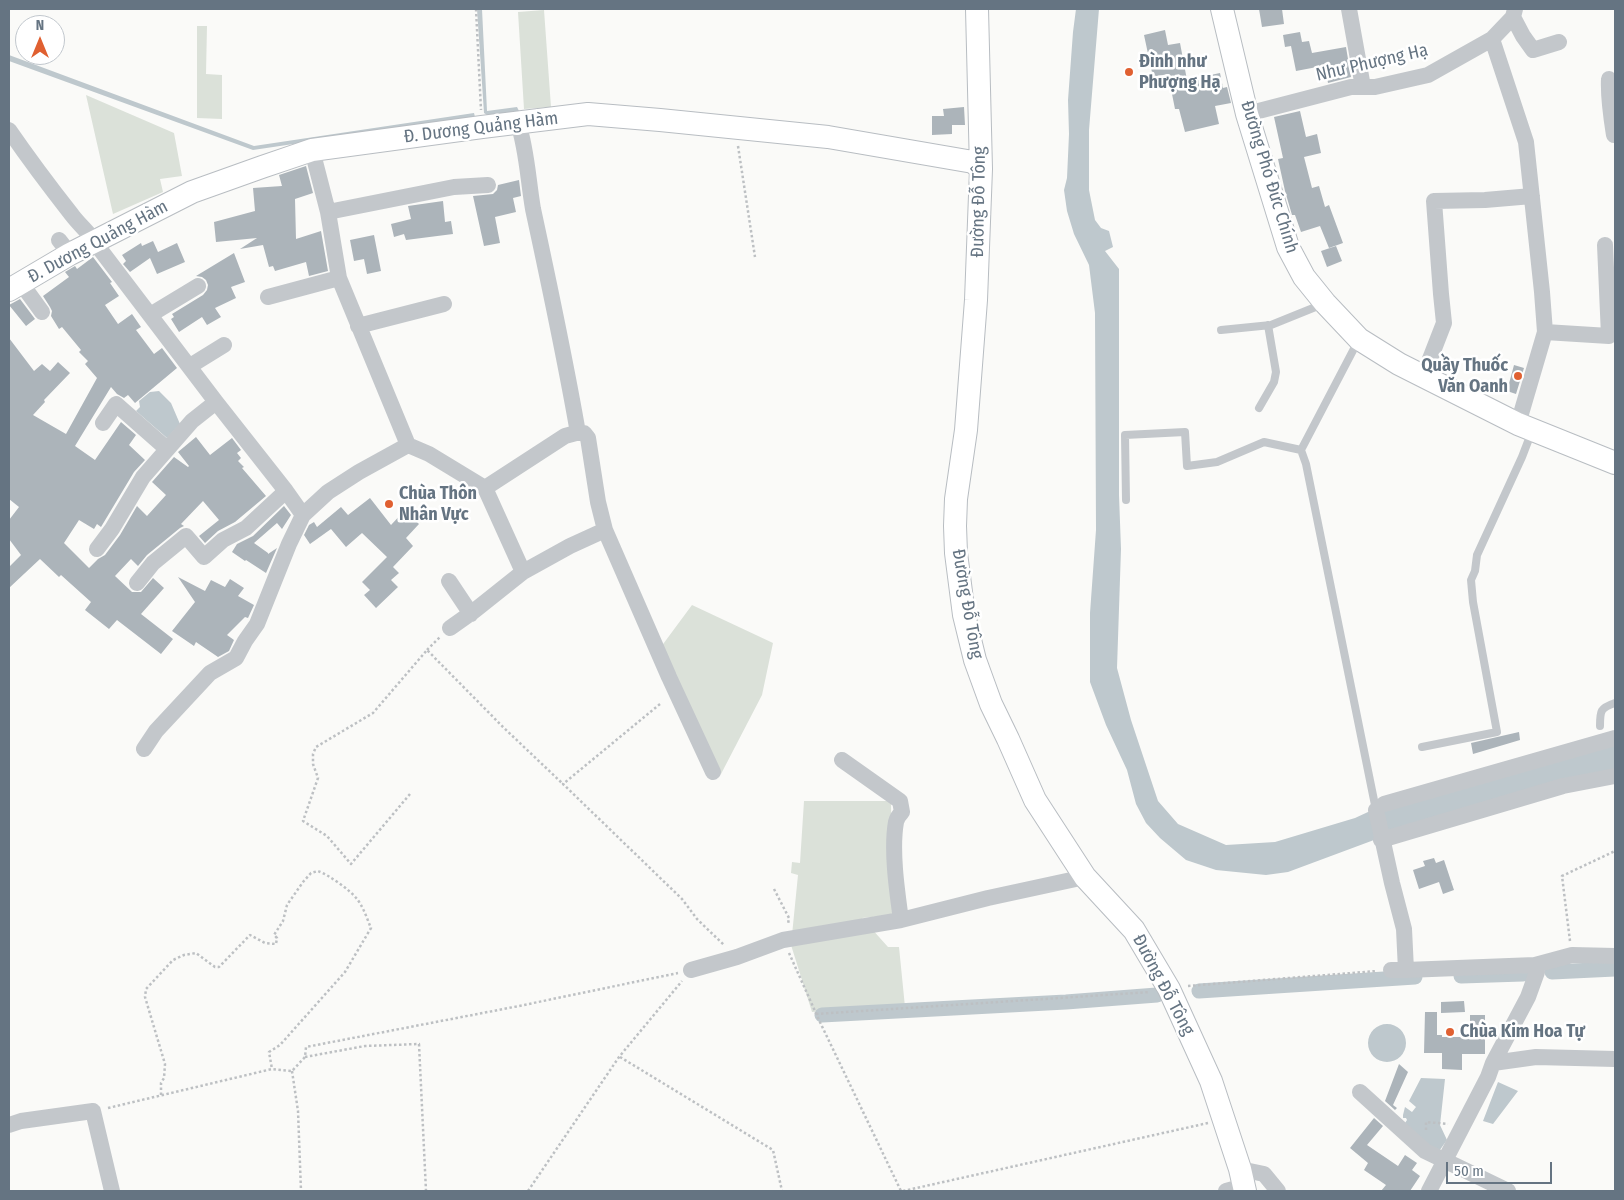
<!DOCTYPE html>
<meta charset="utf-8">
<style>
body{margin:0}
#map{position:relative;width:1624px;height:1200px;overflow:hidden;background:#fafaf8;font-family:"Fira Sans Condensed",sans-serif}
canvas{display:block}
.frame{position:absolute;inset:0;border:10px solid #657482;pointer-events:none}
.north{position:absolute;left:15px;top:15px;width:50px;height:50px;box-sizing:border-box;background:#fff;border:1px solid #c1c7cd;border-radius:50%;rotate:0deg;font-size:14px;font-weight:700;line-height:20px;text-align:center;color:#657482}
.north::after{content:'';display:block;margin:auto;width:18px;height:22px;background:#e06031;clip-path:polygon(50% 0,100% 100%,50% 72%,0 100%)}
.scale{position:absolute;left:1446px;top:1162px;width:106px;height:22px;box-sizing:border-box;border:2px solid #657482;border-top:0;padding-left:6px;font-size:15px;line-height:18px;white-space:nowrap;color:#657482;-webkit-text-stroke:4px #fff;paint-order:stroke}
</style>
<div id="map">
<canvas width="1624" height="1200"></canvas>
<div class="frame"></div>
<div class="north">N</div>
<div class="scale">50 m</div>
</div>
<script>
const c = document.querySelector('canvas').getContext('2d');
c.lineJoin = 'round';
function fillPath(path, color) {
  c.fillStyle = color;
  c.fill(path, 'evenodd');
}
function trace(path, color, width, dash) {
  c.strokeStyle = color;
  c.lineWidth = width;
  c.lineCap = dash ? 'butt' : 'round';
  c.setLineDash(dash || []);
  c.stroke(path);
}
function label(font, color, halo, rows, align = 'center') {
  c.font = font + ' "Fira Sans Condensed",sans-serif';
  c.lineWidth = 5;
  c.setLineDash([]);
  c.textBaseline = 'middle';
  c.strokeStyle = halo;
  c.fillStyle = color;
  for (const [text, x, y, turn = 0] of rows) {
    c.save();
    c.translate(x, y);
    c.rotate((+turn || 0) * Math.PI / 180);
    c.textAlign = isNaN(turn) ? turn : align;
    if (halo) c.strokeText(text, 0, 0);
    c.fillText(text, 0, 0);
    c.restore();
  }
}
const green = new Path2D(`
 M544 10 551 107 524 109 518 12Z
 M197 26H207L206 74 222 75V119L197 118Z
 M86 95 174 133 182 176 160 179 163 192 113 214Z
 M692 605 773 643 762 695 721 774 655 655Z
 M804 801H891L892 915 862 918 888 947H899L905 1007 812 1012 791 945 798 875 791 873 792 862 800 863Z`);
const water = new Path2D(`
 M477 9H482L487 111 517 107 519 111 487 115 484 113Z
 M1076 9H1099L1089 130V190L1095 220 1101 228 1109 231 1113 247 1105 251 1119 269V495L1121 549 1117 668 1131 720 1158 801 1178 824 1226 845 1275 842 1355 818 1368 812 1404 804 1615 743V774L1374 840 1288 872 1266 875 1216 870 1186 860 1160 838 1146 823 1136 804 1127 770 1106 725 1090 682V613L1096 530 1095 313 1089 265 1074 234 1067 211 1064 190 1067 178 1069 134 1068 100 1073 32Z
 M9 55 254 146 474 113 475 117 253 150 9 61Z
 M159 391 171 403 180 424 167 438 136 411 140 407 139 401 150 392Z
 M1368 1043a19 19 0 1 1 38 0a19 19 0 1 1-38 0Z
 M1421 1078 1445 1079 1440 1125 1447 1140 1437 1154 1405 1123 1407 1120 1406 1118H1403V1115L1405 1107 1412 1112 1416 1107 1409 1101Z
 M1498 1082 1518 1091 1493 1124 1483 1121Z`);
const canal = new Path2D(`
 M1552 972 1615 969
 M1461 976 1523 974
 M1199 991 1415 977
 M822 1015 1066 1002 1157 995`);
const building = new Path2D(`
 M1259 9H1282L1284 24 1262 27Z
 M1165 30 1168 45 1180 43 1187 80 1220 73 1223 88 1227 87 1231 103 1215 106 1219 124 1185 132 1179 109H1175L1168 74 1153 77 1144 35Z
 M1300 32 1302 42 1309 41 1312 53 1346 47 1351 77 1328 83 1326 71 1318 72 1317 67 1296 71 1291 46 1285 47 1283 35Z
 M964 107 965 125H952V134L932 135V116H944L943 109Z
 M1300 111 1306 137 1317 134 1321 153 1304 157 1312 188 1319 186 1325 207 1329 205 1343 243 1329 248 1320 226 1301 232 1295 215H1292L1285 191 1278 159 1283 158 1274 117Z
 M306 166 313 193 295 199 296 239 321 231 328 271 309 276 306 262 275 271 273 266 269 267 263 245 240 249 257 238 216 242 214 222 255 211 253 188 282 186 279 175Z
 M519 180 521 196 513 198 516 212 495 217 500 243 484 246 473 196 493 194 497 190 498 185Z
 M443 201 445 222 451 221 453 234 406 240 404 234 394 237 391 224 411 219 408 206Z
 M374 235 381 271 367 274 364 259 354 261 350 240Z
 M153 241 158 252 177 243 185 262 157 274 150 258 130 272 123 264 126 261 122 255 141 243 142 246Z
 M1336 246 1342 261 1327 267 1321 251Z
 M234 253 245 282 231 287 236 298 215 308 221 317 207 325 202 317 179 332 171 319 174 317 172 314 203 295 207 290 208 285 206 280 202 277 196 276Z
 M93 257 112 282 110 283 119 296 105 305 118 324 132 314 141 327 136 330 154 354 162 348 177 368 135 403 128 395 124 398 117 394 111 387 75 446 95 460 121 422 136 435 129 445 145 460 134 472 101 527 97 524 94 529 79 520 64 543 89 568 98 559 105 555 120 535 137 506 147 516 166 495 152 482 174 457 188 467 189 466 178 452 196 437 210 455 232 438 241 450 237 453 241 458 238 461 244 467 242 468 266 496 235 522 218 531 205 543 199 536 219 520 203 501 181 524 184 526 180 528 147 555 138 566 131 559 115 576 132 592H141L153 578 164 588 141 614 173 639 161 654 117 620 109 629 85 610 91 602 61 575 59 577 40 559 9 588V567L21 555 9 539V520L19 507 9 499V338L34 371 42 364 50 371 58 362 70 373 44 400 45 402 33 415 66 434 97 378 85 364 88 361 79 352 81 350 62 327 59 329 51 316 52 311 50 307 43 296 69 277 65 272 75 266 77 269Z
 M20 299 35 319 26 326 9 305Z
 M1514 365 1524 368 1516 394 1507 391Z
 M370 498 391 525 405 510 419 524 406 538 413 546 393 567 399 573 391 580 398 587 376 608 364 595 370 590 362 582 387 557 362 533 346 547 331 529 310 544 304 535 309 525 314 522 317 527 341 507 348 515Z
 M284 506 291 515 282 529 277 523 254 543 268 553V554L277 548 266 573 246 560 245 561 232 552 237 544 253 536Z
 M178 577 205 591 211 580 225 587 230 579 244 588 238 596 254 605 248 618 245 617 227 635 234 640 229 651 218 657 196 642 194 646 172 631 195 602Z
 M1519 732 1520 740 1473 754 1471 743Z
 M1434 858 1436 863 1444 860 1454 890 1443 894 1439 882 1419 889 1413 870 1425 866 1423 861Z
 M1464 1001 1465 1012 1441 1013V1002Z
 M1425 1012H1437V1035H1442V1037H1470V1015H1485V1054H1462V1070L1442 1069V1053H1424Z
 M1399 1064 1408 1072 1393 1105 1397 1108 1395 1110 1385 1101Z
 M1374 1118 1383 1126 1367 1145 1398 1166 1405 1155 1417 1163 1412 1170 1420 1176 1410 1191H1381L1386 1185 1364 1170 1368 1163 1350 1148Z`);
const path = new Path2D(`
 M476 9 481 110
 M738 146 755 257
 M427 650 440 637
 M660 704 563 784 682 899 697 919 724 945
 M410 794 351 864 327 836 303 821 318 778 313 764V754L316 747 373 713 427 650 503 727 563 784
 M774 889 789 918 788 924
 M1570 941 1562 876 1615 851
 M789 953 819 1020 901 1191
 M1188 986 1377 971
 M816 1014 1150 992
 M305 1057 365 1046 419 1044 426 1191
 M620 1057 773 1150 782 1191
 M292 1071 298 1111 301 1191
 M161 1095V1083L164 1078 165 1064 145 997 146 989 173 960 184 955 196 953 215 967H219L250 935 265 943 276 944 277 938 274 935 283 921 287 905 303 882 311 873 318 871C329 875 350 890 357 899 364 908 367 919 371 928L345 972 280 1045 269 1052 272 1069
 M108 1108 272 1069 292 1071 305 1057 306 1047 519 1006 678 973
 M1426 1130V1122L1448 1124
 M528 1191 619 1057 682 981
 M903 1191 1208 1123`);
const lane = new Path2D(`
 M1221 330 1271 325 1323 304
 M1358 341 1301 450 1306 464 1376 810
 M1259 408 1274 382 1276 372 1268 325
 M1126 500 1125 435 1185 432 1187 466 1217 462 1264 442 1301 450
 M1600 726C1600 711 1600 708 1615 703
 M1422 747 1497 732 1473 602 1471 580 1475 571 1477 555 1522 457 1532 431`);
const street = new Path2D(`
 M1349 9 1363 87
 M1513 17 1523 36 1533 50 1559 42
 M1492 39 1526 142 1542 292 1545 332 1518 424
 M1609 79C1608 98 1611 116 1614 135L1615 134
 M1247 114 1351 87H1375L1428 75 1492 39 1513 17 1515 9
 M518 123C527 150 528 180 533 209 549 283 565 358 578 433
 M9 130C29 159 50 187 72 215 81 227 93 236 99 248L216 402 286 491 303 515
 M312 150 328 212 339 278 408 445 429 454 485 488 523 572 474 611 450 628
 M328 212 454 187 488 185
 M59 240 70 254
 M21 283 42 312
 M268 297 339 278
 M150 315 198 286
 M358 326 444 304
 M1545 332 1609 336 1605 245
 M190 366 224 345
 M1423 377 1444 323 1441 294 1434 201 1485 200 1532 196
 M103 423 116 404 167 449
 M485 488 565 436 576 433H584L588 438 598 502 605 530 669 677 713 772
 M97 549 112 529 143 477 192 421 216 402
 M523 572 570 546 605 530
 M449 581 471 614
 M137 583 153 563 186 536 204 557 223 540 246 528 286 491
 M144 749 156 731 210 673 236 658 245 641 257 624 289 544 303 515 328 492 359 472 408 445
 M842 760 900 801 902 812C899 815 897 818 896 822 891 850 897 891 901 920
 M1384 804 1615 738
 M1376 810 1392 883 1404 929 1406 970 1535 965 1572 955 1615 956
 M1381 840 1563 786 1615 776
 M691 970 737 957 783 940 901 920 988 898 1085 877
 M1391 970H1406
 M1493 1063 1528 997 1537 972 1535 965
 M1360 1092 1425 1151 1508 1191
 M9 1125 21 1121 93 1111 112 1191
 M1240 1169 1264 1174 1278 1191
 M1226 1191 1244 1186
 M1429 1191 1488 1077 1493 1063 1536 1057 1615 1059`);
const secondary = new Path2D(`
 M977 9 981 169 976 300 966 430 956 499 955 526 956 553 964 615 975 660 991 704 1008 739 1035 800 1085 877 1134 930 1169 989 1211 1081 1240 1169 1245 1191
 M1222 9 1247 114 1288 247 1304 277 1325 303 1359 339 1399 364 1518 424 1615 463
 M9 290 70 254 192 192 262 167 312 150 482 127 588 114 660 120 828 137 973 162 981 169`);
const markers = [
 [1129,72,5,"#e06031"],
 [1518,376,5,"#e06031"],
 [389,504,5,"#e06031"],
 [1450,1032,5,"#e06031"]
];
const poiNames = [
 ["Đình như",1139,62],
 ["Phượng Hạ",1139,83],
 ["Quầy Thuốc",1508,366,"right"],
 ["Văn Oanh",1508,387,"right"],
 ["Chùa Thôn",399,494],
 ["Nhân Vực",399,515],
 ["Chùa Kim Hoa Tự",1460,1032]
];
const streetNames = [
 ["Như Phượng Hạ",1372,63,-13],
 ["Đ. Dương Quảng Hàm",481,128,-7],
 ["Đường Phó Đức Chính",1269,177,73],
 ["Đường Đỗ Tông",979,202,-89],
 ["Đ. Dương Quảng Hàm",98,242,-28],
 ["Đường Đỗ Tông",967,604,80],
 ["Đường Đỗ Tông",1163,985,62]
];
fillPath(green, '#dbe1d9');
fillPath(water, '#bec8cd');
trace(canal, '#bec8cd', 15);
fillPath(building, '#acb4ba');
trace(secondary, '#b8bdc2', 24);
trace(path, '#bdc0c3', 2.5, [2.5, 2.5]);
trace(lane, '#c3c7cb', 8);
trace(street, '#c3c7cb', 16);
trace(secondary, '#fff', 22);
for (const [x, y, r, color] of markers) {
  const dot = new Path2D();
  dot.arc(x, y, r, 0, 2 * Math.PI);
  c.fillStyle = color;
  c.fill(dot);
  trace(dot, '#fff', 2);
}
label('bold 18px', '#657482', '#fff', poiNames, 'left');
label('18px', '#657482', '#fff', streetNames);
</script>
